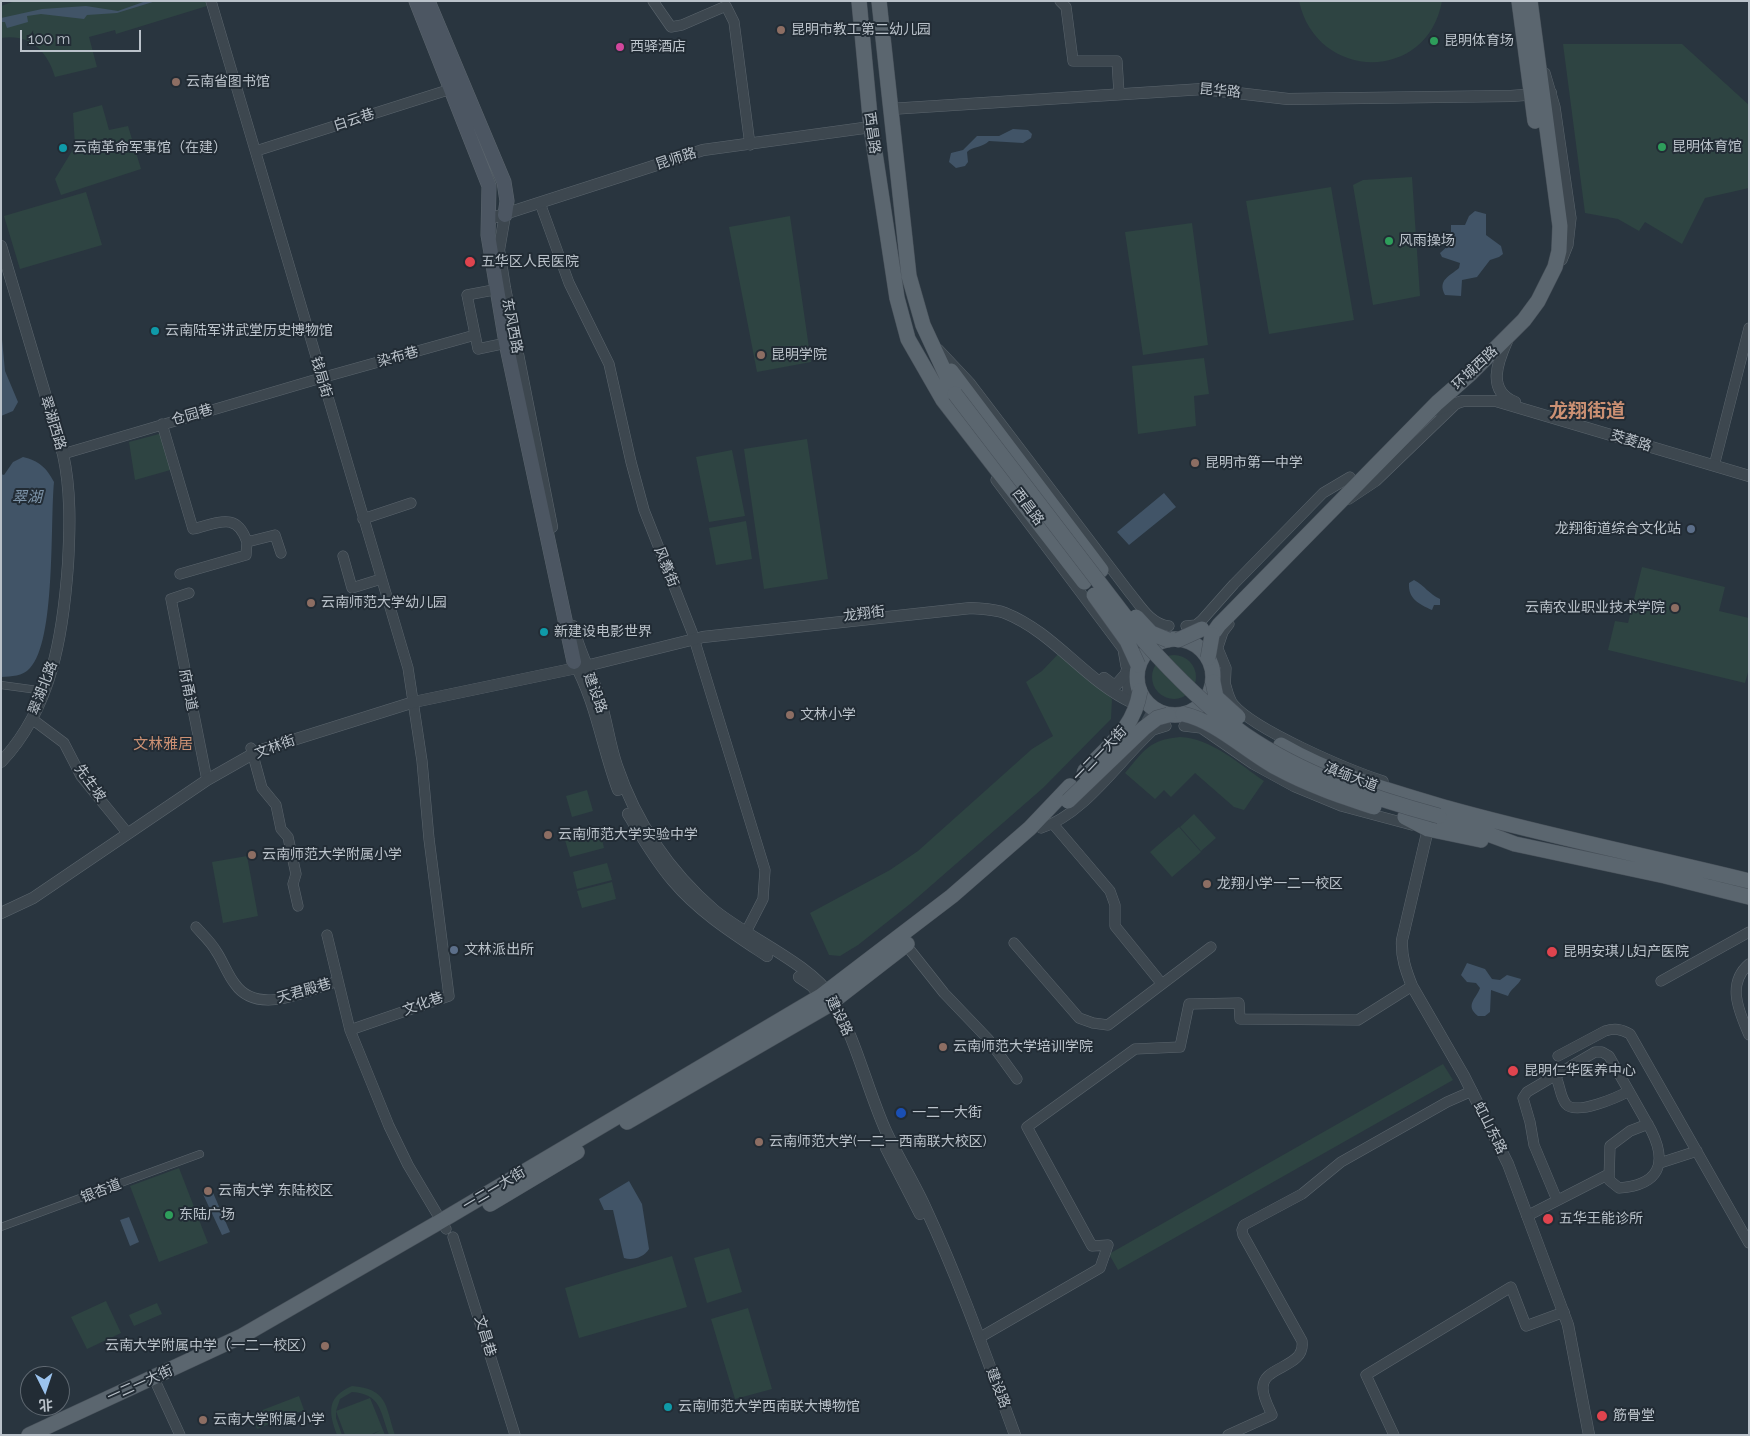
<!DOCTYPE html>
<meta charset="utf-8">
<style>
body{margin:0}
#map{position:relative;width:1750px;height:1436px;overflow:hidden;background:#29353f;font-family:Raleway,"Noto Sans SC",sans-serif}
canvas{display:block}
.frame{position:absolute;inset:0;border:2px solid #bac2ca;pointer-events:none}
.north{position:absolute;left:20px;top:1366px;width:50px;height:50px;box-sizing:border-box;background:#222c35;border:1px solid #5f6871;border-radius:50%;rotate:176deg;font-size:14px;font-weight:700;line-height:20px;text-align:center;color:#bac2ca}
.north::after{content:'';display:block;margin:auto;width:18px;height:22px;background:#9bc3ee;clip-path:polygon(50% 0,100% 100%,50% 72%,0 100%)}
.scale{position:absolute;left:20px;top:30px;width:121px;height:22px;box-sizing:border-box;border:2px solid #bac2ca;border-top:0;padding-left:6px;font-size:15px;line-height:18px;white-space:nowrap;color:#bac2ca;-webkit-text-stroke:4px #222c35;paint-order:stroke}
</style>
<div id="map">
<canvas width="1750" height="1436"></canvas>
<div class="frame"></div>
<div class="north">北</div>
<div class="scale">100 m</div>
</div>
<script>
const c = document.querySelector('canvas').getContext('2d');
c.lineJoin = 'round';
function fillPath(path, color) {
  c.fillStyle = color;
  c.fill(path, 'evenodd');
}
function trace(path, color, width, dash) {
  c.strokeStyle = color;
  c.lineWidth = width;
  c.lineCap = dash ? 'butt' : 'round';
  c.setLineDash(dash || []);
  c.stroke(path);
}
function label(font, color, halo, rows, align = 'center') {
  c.font = font + ' Raleway,"Noto Sans SC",sans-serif';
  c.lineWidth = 4;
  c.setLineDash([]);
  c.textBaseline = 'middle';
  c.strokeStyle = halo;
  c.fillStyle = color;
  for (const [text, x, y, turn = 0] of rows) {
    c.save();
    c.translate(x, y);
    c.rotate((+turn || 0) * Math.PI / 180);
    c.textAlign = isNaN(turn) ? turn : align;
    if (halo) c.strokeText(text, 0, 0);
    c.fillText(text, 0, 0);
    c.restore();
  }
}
const green = new Path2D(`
 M15 1H206L207 6 116 34 115 30 89 37 97 67 55 77C48 52 30 33 1 38V6Z
 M1299 1H1442C1427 84 1316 81 1299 1Z
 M1563 44H1682L1749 105V188L1705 198 1682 244 1645 222 1639 231 1618 219 1585 213Z
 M102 105 109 130 128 126 141 169 61 195 55 179 75 146 73 113Z
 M1412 177 1420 296 1373 305 1353 185 1363 180Z
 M1331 187 1354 320 1269 334 1246 201Z
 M86 192 102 245 20 269 4 216Z
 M790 216 811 362 757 372 729 227Z
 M1192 223 1208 345 1143 355 1125 232Z
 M1204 358 1209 394 1194 396 1196 426 1138 434 1132 366Z
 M163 433 174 469 135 480 129 442Z
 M807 439 828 579 764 589 744 449Z
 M732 450 745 516 709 522 696 457Z
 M746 521 752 559 716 565 709 528Z
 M1642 567 1725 587 1719 611 1749 618V669L1745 683 1608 650 1615 621 1628 623Z
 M1061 651 1112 699 1111 719 1043 788 910 904 858 945 840 956 829 955 810 913 890 870 918 851 1032 749 1053 736 1026 682 1042 671Z
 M1152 677a22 22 0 1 1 44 0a22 22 0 1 1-44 0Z
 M1180 737C1211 738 1239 764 1264 781L1244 810 1234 807 1195 773 1171 797 1164 790 1155 799 1125 773C1144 751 1148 740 1180 737Z
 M587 790 593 811 572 817 566 796Z
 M1194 814 1216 838 1201 851 1180 827Z
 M1179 827 1201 852 1172 877 1150 852Z
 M600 831 604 848 570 857 565 840Z
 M247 856 258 916 223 923 212 862Z
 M607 863 612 880 577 889 573 872Z
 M612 882 616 899 582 908 577 891Z
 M1443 1064 1453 1080 1118 1270 1109 1254Z
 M179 1168 208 1243 159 1262 130 1186Z
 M729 1248 742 1292 707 1303 694 1258Z
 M672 1256 687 1307 579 1338 565 1288Z
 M106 1301 121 1333 87 1349 71 1317Z
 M157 1303 162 1314 134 1326 129 1315Z
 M748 1308 772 1389 735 1399 711 1319Z
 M352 1386C388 1389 385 1405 395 1435H389C380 1411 381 1394 352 1392L340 1399 336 1411 370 1398 385 1435H372L381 1430 370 1435H345L336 1411V1418L342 1435H337C328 1411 327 1397 352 1386Z
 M299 1396 304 1410 257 1429 252 1414Z`);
const water = new Path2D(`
 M146 1H156L117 13 87 15 84 19 41 14 27 16 28 22 7 28 5 22H1V18L42 9 86 6 118 11Z
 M1013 129 1028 130 1032 134 1031 138 1023 143 989 141C982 148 973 146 967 152L968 162 965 166 956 168 949 162 951 153 963 150 977 136H999Z
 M1475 211 1486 214V235L1501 246 1503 254 1499 257 1490 260 1477 277 1462 280 1461 296 1445 295C1437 280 1450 276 1459 268L1460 263 1442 257 1440 253 1451 243V225H1465L1469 216Z
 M1 329 5 371 18 402 13 411 1 416Z
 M23 457C39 461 46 467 54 482 50 523 56 641 30 668 22 677 12 676 1 677V474L4 475 13 462Z
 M1164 493 1176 507 1129 545 1117 532Z
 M1414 580C1425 586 1429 594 1440 599V605H1434L1432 610C1419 604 1408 599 1409 583Z
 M1467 963 1485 969 1492 979 1500 980 1507 975 1521 979C1518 986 1511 988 1508 996L1491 990 1490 1012 1485 1016H1478C1464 1005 1477 998 1480 988L1476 983 1467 982 1461 975Z
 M629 1181 642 1204 649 1249C644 1257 633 1261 624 1258L623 1254 613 1210H604L599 1199Z
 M211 1188 230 1232 222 1235 202 1192Z
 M129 1217 139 1242 130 1246 120 1220Z`);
const minorTunnel = new Path2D(`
 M1134 704 1142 714 1158 723`);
const pedestrian = new Path2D(`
 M1 685 45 691
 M1 1227 200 1154`);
const minor = new Path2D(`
 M211 1 408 668 422 761 429 839 449 996 350 1030 389 1126 408 1165 446 1229
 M653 1 671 27 682 25 726 6 734 22 750 145
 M1060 1 1066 7 1073 61H1117L1119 93
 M1545 73 1555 107 1571 218 1568 245 1562 260
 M256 151 451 89
 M540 203 569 283 609 364 631 462 644 510 692 632 765 870 763 899 746 932
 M504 288 467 295 478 349 511 342
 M938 349 970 383 1129 592C1140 605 1150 624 1169 626
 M162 424 193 529C218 523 237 511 247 542L275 535 281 553
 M63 454 321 378 475 335
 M1715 462 1749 328
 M996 480 1123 649 1126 666
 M1349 499 1376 481 1456 404
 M363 519 411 503
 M343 556 352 588 381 579
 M180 574 246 555 247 542
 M189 593 171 599 207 780
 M1186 626 1196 625 1202 620 1234 584 1323 493 1350 477
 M1216 644 1226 668 1225 691
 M1218 647 1223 632 1229 624
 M1126 671 1128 692 1134 704
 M1226 686C1228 693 1229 698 1233 704 1254 730 1349 770 1383 781
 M32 719 64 743 81 776 125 830
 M1184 726 1201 728 1253 764 1295 787 1341 806 1412 825
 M251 748 262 788 276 805 281 829 288 837 296 874 293 884 298 906
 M1053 824 1110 891 1115 905V926L1162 984
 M1041 828C1084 815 1120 760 1153 730L1166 726
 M196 927C203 935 211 942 216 951 223 961 227 974 235 984 258 1017 309 990 338 981
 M327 935 350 1030
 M1014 943 1079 1018 1093 1023 1108 1025 1211 947
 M906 945 944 993 988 1039 1017 1079
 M1749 964C1726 984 1739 1011 1749 1035
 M1661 981 1749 932
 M1558 1056 1605 1031C1615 1028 1621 1029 1630 1034L1749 1243
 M1555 1075C1560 1084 1560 1097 1566 1104 1576 1116 1618 1097 1629 1091
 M1660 1163 1697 1151
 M1557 1200 1534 1145 1530 1122 1523 1098 1527 1092 1595 1052H1602L1609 1056 1651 1130C1668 1164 1659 1185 1619 1188L1609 1180 1610 1146 1630 1131 1648 1124
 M1527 1216 1609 1174
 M453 1237 515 1435
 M979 1338 1100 1268 1108 1245 1092 1246 1027 1127 1135 1049 1180 1047 1189 1004 1239 1003 1240 1019 1358 1020 1412 986
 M157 1385 180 1435
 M1228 1435 1272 1415C1269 1408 1263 1397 1263 1389 1261 1365 1306 1369 1302 1341L1243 1235 1242 1230 1244 1225 1302 1194 1341 1162 1447 1102 1472 1091
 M1394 1435 1366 1375 1511 1287 1526 1326 1564 1312`);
const tertiary = new Path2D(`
 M890 109 1203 89 1288 99 1511 96 1551 93
 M505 215 499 250 505 288 552 527
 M489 219 703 150 871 127
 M1 246 63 454C71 490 70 527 68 564 63 635 52 708 1 762
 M1507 341C1498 361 1486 391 1515 402
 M1433 411 1463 401H1496L1749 476
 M573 626C578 648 588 667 596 688 606 712 608 740 617 766 636 822 669 871 714 910 745 936 812 965 831 997 856 1038 866 1086 885 1129 897 1156 914 1182 926 1209 960 1282 987 1359 1015 1435
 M574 662C596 702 602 747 618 790
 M1104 678 1112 684H1117L1125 675
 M628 814C642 837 655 860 673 881 699 912 734 934 767 956
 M1428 829 1402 940C1401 957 1406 971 1412 986L1464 1076 1508 1164 1568 1325 1589 1435
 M1 913 33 898 207 780 258 751 414 702 586 666 703 637 971 608C982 609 995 609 1005 613 1055 633 1085 681 1133 703
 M799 977 812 986 825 1002
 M886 1148 920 1214`);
const secondary = new Path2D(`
 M416 1 489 186 488 235 506 343 574 662
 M428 1 504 182 507 201 505 215`);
const primary = new Path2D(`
 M859 1 871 127 897 298 908 339 943 400 1084 582
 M879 1 909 276 923 325 955 394
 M1519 1 1535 121
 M951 371 1101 570
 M1212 635 1219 625 1437 403 1470 374 1524 320 1538 301 1555 267 1559 251 1560 226 1530 1
 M1137 677a38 38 0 1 1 76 0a38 38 0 1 1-76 0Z
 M1281 745C1333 775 1389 791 1447 808 1547 836 1648 856 1749 881
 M1439 816 1515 844 1665 876 1749 897
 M1405 817 1428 829 1481 840
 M627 1122 827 1006 907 944
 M490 1204 577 1152
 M29 1435 242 1336 441 1221 821 996 952 896 1030 828 1070 786`);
const primaryBridge = new Path2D(`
 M955 394 1144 641C1174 675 1206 707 1244 734 1302 774 1372 798 1439 816
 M1094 595 1127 641 1138 665
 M1136 617 1151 633 1168 640
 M1178 640 1202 629
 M1208 658 1212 635
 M1213 682 1216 697 1238 717
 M1183 714C1216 721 1247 752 1277 768 1308 785 1341 796 1374 807
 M1084 772C1109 745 1134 729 1140 691
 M1068 801 1144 728 1157 718 1168 715`);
const markers = [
 [781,30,5,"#8d6e63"],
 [1434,41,5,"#2e9e5b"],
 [620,47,5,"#d1479c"],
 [176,82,5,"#8d6e63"],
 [1662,147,5,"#2e9e5b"],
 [63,148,5,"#0f9aa8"],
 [1389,241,5,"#2e9e5b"],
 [470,262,6,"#e0444e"],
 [155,331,5,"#0f9aa8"],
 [761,355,5,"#8d6e63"],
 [1195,463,5,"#8d6e63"],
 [1691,529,5,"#5c6f8a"],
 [311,603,5,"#8d6e63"],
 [1675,608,5,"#8d6e63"],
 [544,632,5,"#0f9aa8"],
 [790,715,5,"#8d6e63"],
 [548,835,5,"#8d6e63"],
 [252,855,5,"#8d6e63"],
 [1207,884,5,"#8d6e63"],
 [454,950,5,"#5c6f8a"],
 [1552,952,6,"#e0444e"],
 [943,1047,5,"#8d6e63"],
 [1513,1071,6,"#e0444e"],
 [901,1113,6,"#1a4fb4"],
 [759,1142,5,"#8d6e63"],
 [208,1191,5,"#8d6e63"],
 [169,1215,5,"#2e9e5b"],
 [1548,1219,6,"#e0444e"],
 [325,1346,5,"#8d6e63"],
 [668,1407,5,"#0f9aa8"],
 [1602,1416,6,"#e0444e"],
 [203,1420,5,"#8d6e63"]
];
const poiNames = [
 ["昆明市教工第二幼儿园",791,30],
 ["昆明体育场",1444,41],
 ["西驿酒店",630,47],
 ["云南省图书馆",186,82],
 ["昆明体育馆",1672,147],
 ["云南革命军事馆（在建）",73,148],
 ["风雨操场",1399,241],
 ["五华区人民医院",481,262],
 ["云南陆军讲武堂历史博物馆",165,331],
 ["昆明学院",771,355],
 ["昆明市第一中学",1205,463],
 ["龙翔街道综合文化站",1681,529,"right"],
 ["云南师范大学幼儿园",321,603],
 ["云南农业职业技术学院",1665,608,"right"],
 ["新建设电影世界",554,632],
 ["文林小学",800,715],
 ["云南师范大学实验中学",558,835],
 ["云南师范大学附属小学",262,855],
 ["龙翔小学一二一校区",1217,884],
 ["文林派出所",464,950],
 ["昆明安琪儿妇产医院",1563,952],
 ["云南师范大学培训学院",953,1047],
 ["昆明仁华医养中心",1524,1071],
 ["一二一大街",912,1113],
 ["云南师范大学(一二一西南联大校区)",769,1142],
 ["云南大学 东陆校区",218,1191],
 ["东陆广场",179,1215],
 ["五华王能诊所",1559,1219],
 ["云南大学附属中学（一二一校区）",315,1346,"right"],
 ["云南师范大学西南联大博物馆",678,1407],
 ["筋骨堂",1613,1416],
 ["云南大学附属小学",213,1420]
];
const streetNames = [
 ["昆华路",1220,91,5],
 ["白云巷",354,120,-18],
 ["西昌路",872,133,82],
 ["昆师路",676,159,-18],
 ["东风西路",512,326,79],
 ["染布巷",398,357,-15],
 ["环城西路",1475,368,-43],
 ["钱局街",321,377,74],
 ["仓园巷",192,415,-16],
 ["翠湖西路",53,423,73],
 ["茭菱路",1631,441,17],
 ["西昌路",1028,507,53],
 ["风翥街",666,567,68],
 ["龙翔街",864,614,-7],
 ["翠湖北路",43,688,-69],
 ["府甬道",188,690,79],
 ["建设路",595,693,70],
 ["文林街",275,747,-20],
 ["一二一大街",1100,754,-46],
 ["滇缅大道",1351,777,21],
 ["先生坡",90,783,54],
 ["天君殿巷",304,991,-16],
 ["文化巷",423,1004,-20],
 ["建设路",839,1016,64],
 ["虹山东路",1490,1128,63],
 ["一二一大街",494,1189,-31],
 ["银杏道",101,1191,-21],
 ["文昌巷",485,1336,73],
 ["一二一大街",140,1384,-24],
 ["建设路",998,1388,69]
];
const waterNames = [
 ["翠湖",27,497]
];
const neighbourhoodNames = [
 ["文林雅居",163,744]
];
const districtNames = [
 ["龙翔街道",1587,411]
];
fillPath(green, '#2e4442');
fillPath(water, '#415467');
trace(minorTunnel, '#3f4a54', 10, [10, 5]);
trace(pedestrian, '#5b656d', 8);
trace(minor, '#5b656d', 11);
trace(tertiary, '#5b656d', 12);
trace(secondary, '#5b656d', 15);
trace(primary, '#475059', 16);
trace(pedestrian, '#3d474f', 7);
trace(minor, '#3d474f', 10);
trace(tertiary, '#3d474f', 11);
trace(secondary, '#4c5662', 14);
trace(primary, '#5b666f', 15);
trace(primaryBridge, '#475059', 16, []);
trace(primaryBridge, '#5b666f', 15);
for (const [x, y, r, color] of markers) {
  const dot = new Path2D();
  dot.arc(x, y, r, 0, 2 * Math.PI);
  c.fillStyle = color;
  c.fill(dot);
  trace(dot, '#222c35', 2);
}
label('14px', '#bac2ca', '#222c35', poiNames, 'left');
label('14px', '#bac2ca', '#222c35', streetNames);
label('italic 15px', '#7e95aa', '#222c35', waterNames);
label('15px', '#cb9073', '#222c35', neighbourhoodNames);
label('bold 19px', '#cb9073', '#222c35', districtNames);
</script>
